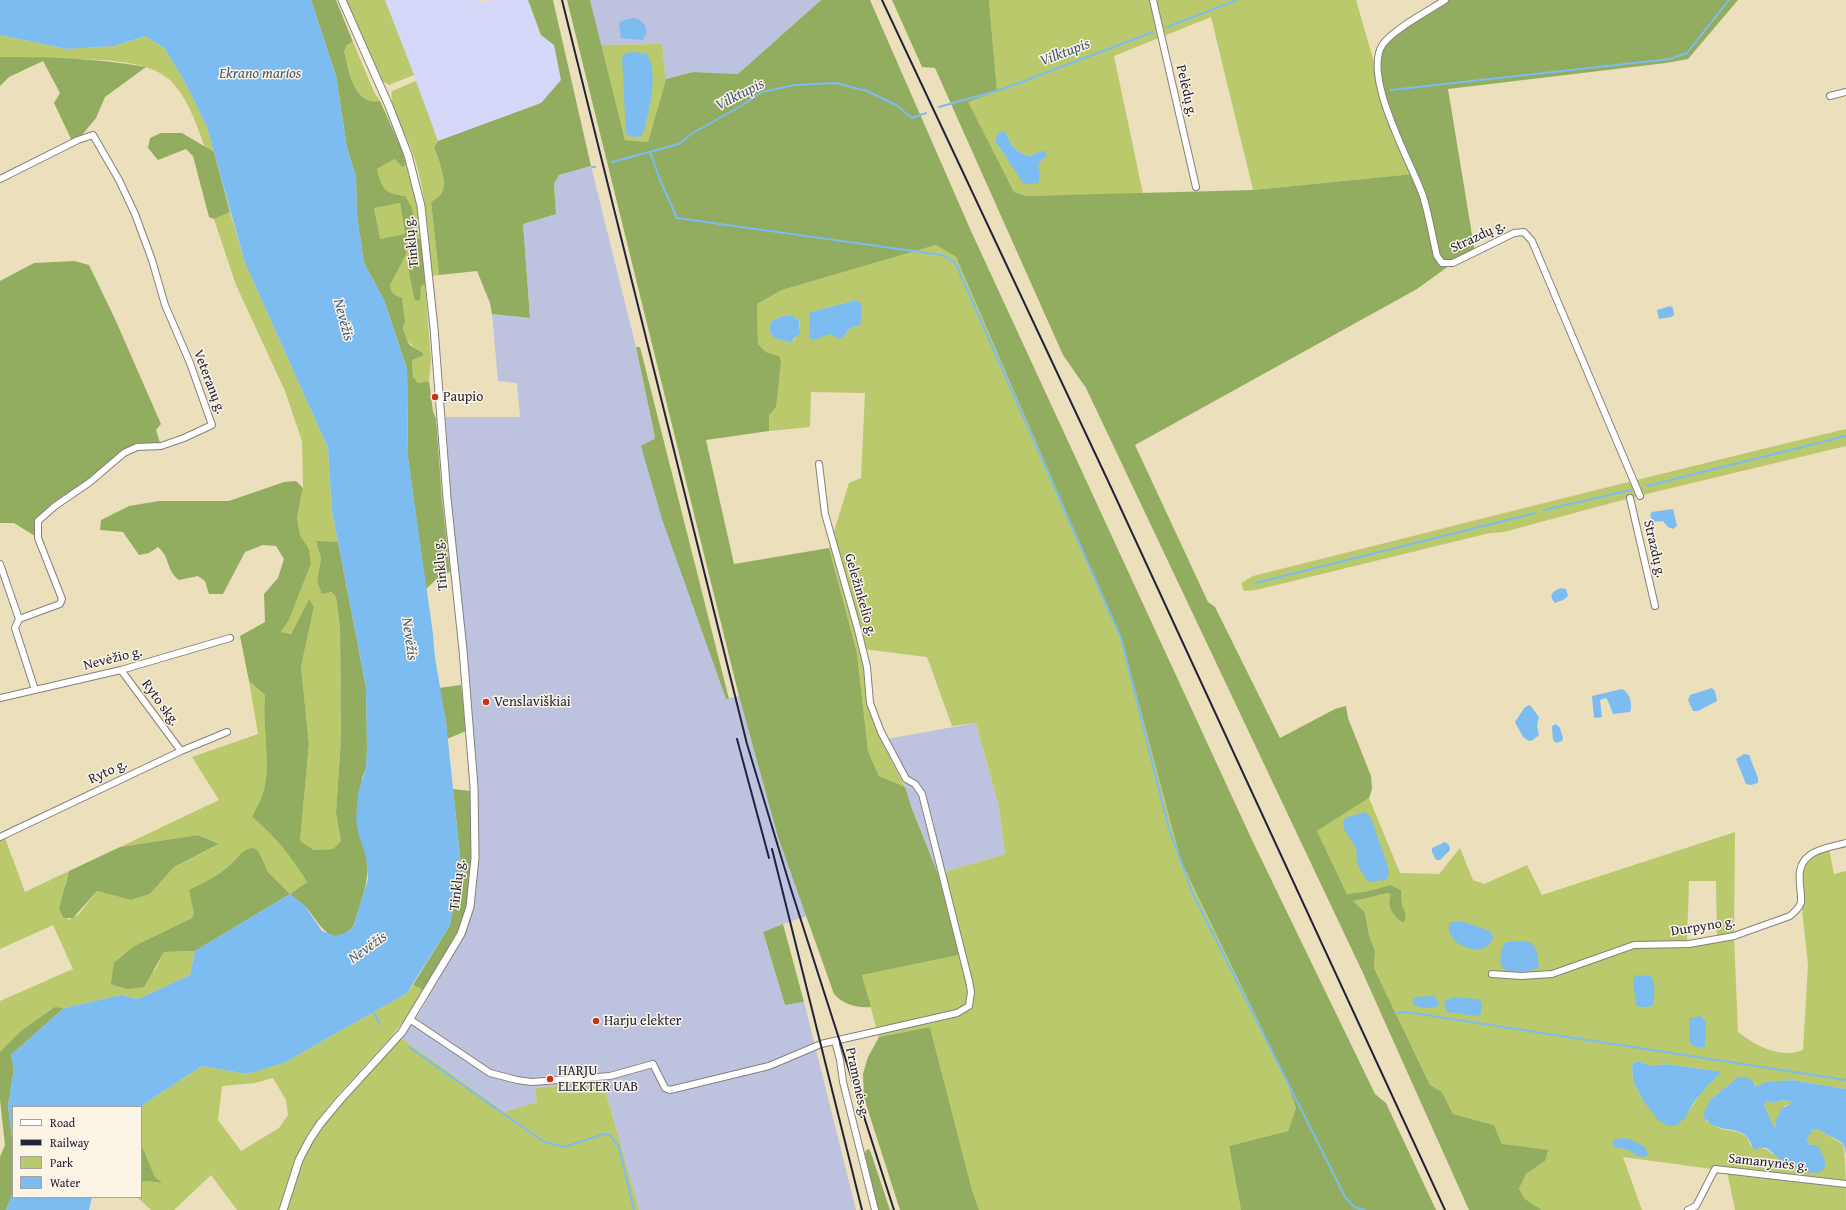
<!DOCTYPE html>
<meta charset="utf-8">
<style>
body{margin:0}
#map{position:relative;width:1846px;height:1210px;overflow:hidden;background:#ebdfbc;font-family:"Gentium Book Plus",serif}
canvas{display:block}
.legend{position:absolute;left:12px;top:1106px;width:130px;height:92px;box-sizing:border-box;background:#fcf5e5;border:1px solid #a5a1a1;margin:0;padding:5px 7px;list-style:none;font-size:12px;color:#22223b}
.legend li{display:flex;align-items:center;gap:8px;height:20px}
.legend b{width:20px;border:1px solid #a5a1a1}
</style>
<div id="map">
<canvas width="1846" height="1210"></canvas>
<ul class="legend">
<li><b style="height:5px;background:#fff"></b>Road</li>
<li><b style="height:5px;background:#22223b"></b>Railway</li>
<li><b style="height:11px;background:#b9c96c"></b>Park</li>
<li><b style="height:11px;background:#7dbcf1"></b>Water</li>
</ul>
</div>
<script>
const c = document.querySelector('canvas').getContext('2d');
c.lineJoin = 'round';
function fillPath(path, color) {
  c.fillStyle = color;
  c.fill(path, 'evenodd');
}
function trace(path, color, width, dash) {
  c.strokeStyle = color;
  c.lineWidth = width;
  c.lineCap = dash ? 'butt' : 'round';
  c.setLineDash(dash || []);
  c.stroke(path);
}
function label(font, color, halo, rows, align = 'center') {
  c.font = font + ' "Gentium Book Plus",serif';
  c.lineWidth = 3;
  c.setLineDash([]);
  c.textBaseline = 'middle';
  c.strokeStyle = halo;
  c.fillStyle = color;
  for (const [text, x, y, turn = 0] of rows) {
    c.save();
    c.translate(x, y);
    c.rotate((+turn || 0) * Math.PI / 180);
    c.textAlign = isNaN(turn) ? turn : align;
    if (halo) c.strokeText(text, 0, 0);
    c.fillText(text, 0, 0);
    c.restore();
  }
}
const built = new Path2D(`
 M385 0H476L484 3 492 0H528L541 35 554 45 561 80 541 103 438 141Z`);
const industrial = new Path2D(`
 M590 0H821L738 74 693 72 666 79 662 44 601 45Z
 M591 166 636 347 655 437 654 439 642 446 662 518 726 699 739 696 778 837 807 916 783 924 763 933 785 1005 804 1002 856 1210H639L603 1082 535 1088 537 1102 504 1112 401 1038 420 1012 461 941 472 911 478 866 477 793 470 683 451 497 445 417H520L517 383 498 381 492 314 530 318 523 223 556 214 554 184 559 175Z
 M976 723 999 807 1005 854 938 874 912 809 902 777 881 740Z`);
const green = new Path2D(`
 M345 0H385L414 75 389 85 382 81Z
 M989 0H1356L1378 76 1414 174 1253 190 1211 17 1114 56 1143 194 1027 196 1014 192 967 102 997 91ZM1007 135C1010 147 1020 154 1031 156L1041 151 1045 157 1040 161 1023 182 996 142Z
 M0 35 66 49 115 46 145 36 165 49 186 84 207 127 214 152 205 148C197 125 188 98 170 80 145 58 96 60 64 59 43 58 22 57 0 57Z
 M353 42 374 92 380 101C376 101 371 102 368 100 351 93 348 66 344 51L347 45Z
 M662 44 666 79 648 142 625 140 601 45Z
 M416 81 438 141 434 147C438 157 449 185 441 194 439 197 434 200 431 202L439 275 432 276C429 233 426 189 411 148 406 134 388 105 392 91Z
 M395 159 402 167 406 165 417 207 421 240 415 237 411 245 413 251 408 268 414 299 420 291 421 286 425 284 431 360 429 381 418 383 413 377 412 360 423 356V353C411 345 400 337 405 322L390 290V285L406 255 407 236 405 196C384 193 382 189 377 169Z
 M400 203 405 235 379 239 374 207Z
 M230 212 245 263 328 448 332 511 338 542H316L321 559 317 581 336 597 340 627 341 739 336 813 341 841 333 849 314 850 300 841 309 744 301 667 314 607 309 599 291 634 281 632 289 620 311 564 309 549 300 535 297 518 303 488 302 441 285 391 236 285 214 219Z
 M936 245 956 257 1122 641 1181 861 1286 1079 1296 1108 1288 1131 1229 1146 1241 1210H979L972 1190 930 1027 879 1037 862 975 959 955 938 874 1005 854 999 807 976 723 952 726 927 657 863 649 868 689 881 732V740L905 787 879 776 868 751 857 653 829 548 849 483 861 478 865 393 811 392 810 427 769 431V415L779 356 766 352 758 344 757 304 782 290ZM856 300 860 325 849 329 843 337 839 338 830 334 825 335 810 312ZM785 315 794 316C806 325 797 334 792 343L774 338 769 331 771 321Z
 M1846 429V446L1630 498 1504 532 1490 533 1256 590 1244 591 1241 583 1253 576C1451 527 1648 476 1846 429Z
 M249 681 265 695C262 725 270 755 265 785 263 796 257 807 253 817 275 835 292 858 307 882L290 894 268 872 258 850 254 848C243 847 237 859 230 865 218 876 203 883 190 890L194 913 192 918 134 946 154 972 164 952 195 951 190 975 138 999 121 995 64 1008 55 1007 0 1052V1001L73 969 53 925 0 949V840L5 838 25 892 69 871 65 884 68 920 78 915 97 891 131 900 150 894 174 867 210 849 219 844 198 835 120 847 219 800 192 757 258 734Z
 M1369 798 1400 873 1439 874 1460 848 1473 880 1484 884 1527 865 1542 895 1735 832 1734 936 1738 1032C1756 1046 1780 1059 1803 1050L1808 965 1799 882 1800 870 1811 854 1829 849 1834 874 1846 871V1089L1792 1080 1766 1082 1759 1087H1756L1755 1083 1738 1077 1710 1100 1706 1121 1721 1129 1738 1132 1746 1136 1751 1146 1757 1149C1764 1147 1767 1149 1772 1154L1824 1159C1819 1152 1811 1147 1807 1139 1809 1133 1810 1130 1817 1129 1821 1131 1842 1143 1843 1145 1846 1154 1846 1197 1846 1210H1735L1727 1171 1623 1157 1642 1210H1542L1525 1199 1519 1189 1526 1174 1545 1161 1502 1144 1494 1125 1453 1114 1442 1092 1430 1085 1374 968 1375 951 1369 935 1366 918 1364 911 1353 901 1354 900 1388 893 1391 895 1402 923 1406 914 1402 905 1401 890 1390 885 1369 891 1347 894 1317 831ZM1689 881H1716L1717 937 1687 941ZM1637 1061 1652 1066 1665 1064 1716 1071 1717 1077C1698 1089 1693 1112 1676 1126L1642 1099 1633 1081 1632 1064Z
 M413 985 423 990C416 1001 411 1012 403 1022 377 1055 345 1084 319 1118 299 1146 288 1177 279 1210H237L211 1175 174 1210H151L137 1197H141V1182L145 1181 161 1183 155 1177 141 1144V1109L144 1104 202 1066 247 1074 284 1063 407 993ZM273 1078 286 1100 288 1115 279 1128 241 1151 218 1120 222 1086 255 1083Z
 M401 1038 504 1112 537 1102 535 1088 603 1082 639 1210H283L299 1160 320 1124Z
 M1783 1100 1791 1102V1104L1784 1106 1776 1120V1126L1774 1127 1764 1105 1767 1101 1774 1103Z`);
const forest = new Path2D(`
 M311 0H336L353 42 347 45 344 51C348 66 351 93 368 100 371 102 376 101 380 101L402 150 406 165 402 167 395 159 377 169C382 189 384 193 405 196L412 208 415 228 407 236 406 255 390 285C390 294 395 295 402 298L405 322 403 328 407 340 410 345 423 353V356L412 360 413 377 418 383 429 381 433 411 436 419 442 499 450 572 439 577 426 589 408 458 407 369 384 300 364 263 357 216 356 177 347 148 336 76ZM400 203 405 234 380 239 374 208Z
 M528 0H553L591 166 559 175 554 184 556 214 523 224 530 318 492 314 490 303 477 271 439 275 431 202C434 200 439 197 441 194 449 185 438 157 434 147L438 141 541 103 561 80 554 45 541 35Z
 M567 0H590L625 140 648 142 666 79 693 72 738 74 821 0H870L971 231 1252 840 1375 1094 1386 1103 1436 1210H1241L1229 1146 1288 1131 1296 1108 1286 1079 1181 861 1122 641 956 257 936 245 782 290 757 304 758 344 766 352 779 356 781 361 776 407 769 415V431L706 440 734 564 829 548 857 653 868 751 879 776 905 787 912 809 938 874 959 955 862 975 871 1007C857 1008 844 1005 834 994L778 837 739 696Z
 M892 0H989L997 91 968 102 1014 192 1027 196 1253 190 1413 174 1384 102 1377 58 1393 35 1445 0H1738L1688 59 1666 63 1448 89 1475 253 1453 263 1417 289 1135 445 1208 602 1215 607 1280 738 1335 709 1346 706 1348 718 1371 776 1372 789 1369 798 1317 831 1347 894 1369 891 1390 885 1401 890 1402 905 1406 914 1404 923C1394 918 1386 906 1391 895L1388 893 1353 901 1364 911 1366 918 1369 935 1375 951 1374 968 1430 1085 1442 1092 1453 1114 1494 1125 1502 1144 1548 1150 1545 1161 1526 1174 1519 1189 1525 1199 1542 1210H1469L1362 971 1086 388 1063 355 935 68 922 67Z
 M0 57C48 57 98 58 146 67L105 97 96 118 78 140 73 143 54 103 60 93 43 61 9 77 0 86Z
 M161 133H182L214 152 230 212 214 219 209 217 193 156 186 149 158 160 148 148 150 138Z
 M415 237 421 240 425 284 421 286 420 299 418 301 414 299 408 268 413 251 411 245V239Z
 M74 261 89 265 115 319 161 424 156 430 161 446H145L124 453 38 521V538L14 523H0V281L34 263Z
 M636 347H640L729 699H726L662 519 641 446 654 439 655 437Z
 M296 481 303 488 297 518 300 535 309 549 311 564 289 620 281 632 291 634 309 599 314 607 301 667 309 744 300 841 314 850 333 849 341 841 336 813 341 739 340 627 336 597 331 592 322 594 317 581 321 559 316 541 338 542 366 687 367 749 366 768 362 778 364 847C373 876 362 897 354 925 332 954 318 920 305 906 300 902 294 898 290 894L195 951 164 952 144 987 127 989 111 984 114 963 134 946 192 918 194 913 189 890C203 883 218 876 230 865 237 859 243 847 254 848L258 850 268 872 290 894 307 882C292 858 275 835 252 817 257 807 263 796 265 785 270 756 262 725 265 695L249 681 240 636 265 622 264 594 278 578 284 559 276 546 263 545 245 552 223 594H209L205 581 198 576 179 580C165 569 171 558 158 547L149 553 139 555 123 532 100 530 101 520 129 506 159 501H229L284 482Z
 M461 685 466 731 447 739 446 721 439 688Z
 M453 789 470 791C471 835 477 892 457 932 447 952 434 971 423 990L413 985 450 925 461 866Z
 M198 835 219 844 174 867 150 894 131 900 97 891 73 918H64L59 909 69 871 120 847Z
 M783 924 804 1002 785 1005 763 932Z
 M55 1007 64 1008 11 1055 14 1069 8 1106 13 1144V1193L6 1210H0V1157L5 1145 0 1100V1052L21 1031Z
 M930 1027 972 1190 979 1210H900L864 1098 863 1074 868 1057 879 1037Z
 M141 1144 155 1177 162 1183 145 1181 141 1182Z
 M869 1149 871 1153 890 1210H878L865 1154 866 1150Z`);
const water = new Path2D(`
 M0 0H311L336 76 347 148 356 177 357 216 364 263 384 300 407 369 408 458 433 634 435 658 446 721 461 866 450 925 407 993 284 1063 247 1074 202 1066 144 1104 141 1109V1107H13V1144L8 1106 14 1069 11 1055 64 1008 121 995 138 999 190 975 195 951 290 894 305 906 322 931 336 936 349 931 354 925 368 879 366 856 359 836 356 821 358 793 366 768 367 749 366 687 332 511 328 448 245 263 207 127 186 84 165 49 145 36 115 46 66 49 0 35Z
 M632 18C642 18 644 23 647 31L643 40 621 38 619 25 621 21Z
 M633 52 647 54C659 74 649 109 644 131L641 136C635 138 631 137 626 134L622 58 626 53Z
 M1000 131 1006 133C1011 146 1016 153 1031 156L1041 151H1045L1047 155 1038 164 1040 175 1038 183 1029 184 1023 183 996 142V137Z
 M856 300 861 304 862 313 860 325 849 329 843 337 839 339 830 334 814 340 809 338 810 312Z
 M1670 306 1673 308 1674 315 1671 317 1659 319 1657 310Z
 M785 315 794 316 799 321 800 334 794 338 792 343 774 338 769 331 771 321Z
 M1673 509 1677 526 1673 529 1668 527 1663 521 1653 522 1650 515 1652 512Z
 M1561 588 1566 589 1568 596 1563 600 1555 603C1548 595 1553 591 1561 588Z
 M1712 688 1715 691 1717 701 1698 711H1693L1688 700 1690 695Z
 M1622 689C1630 692 1633 705 1630 712L1613 714 1608 701 1606 698 1600 700 1602 717 1596 718 1594 717 1592 696Z
 M1530 705 1539 717 1537 726 1539 735 1533 740 1529 741 1523 737 1515 722 1525 707Z
 M1556 724 1560 728 1563 738 1562 741 1556 743 1553 740 1552 726Z
 M1744 754 1749 755 1758 778V783L1751 785 1746 784 1736 759Z
 M1365 812 1371 818 1389 870 1387 879 1384 880 1369 882C1365 877 1359 869 1357 863 1356 858 1358 851 1355 847 1352 838 1338 828 1345 818Z
 M1445 842 1449 845 1450 850 1440 860H1436L1432 852V848Z
 M1451 921 1464 922 1490 931 1493 937C1485 964 1438 941 1451 921Z
 M1522 941 1532 943 1537 952 1539 967C1535 972 1507 974 1503 968 1498 963 1501 950 1504 944L1507 942Z
 M1636 975 1651 976C1656 986 1654 995 1653 1005 1648 1008 1640 1008 1636 1005L1633 980Z
 M1434 996 1439 1003 1437 1007 1423 1008 1413 1005V999L1416 997Z
 M1453 997 1477 999 1480 1000 1482 1005 1481 1014 1477 1016 1447 1012 1444 1003 1445 1001Z
 M1701 1016 1706 1022 1705 1046 1703 1048 1693 1046 1690 1042 1689 1018Z
 M1637 1061 1652 1066 1665 1064 1716 1071 1720 1073 1717 1077 1708 1085 1694 1102 1685 1118 1676 1126H1668L1658 1120 1642 1099 1633 1081 1632 1064Z
 M1738 1077C1747 1077 1753 1078 1756 1087L1766 1082 1792 1080 1846 1089V1154C1845 1151 1845 1147 1843 1144 1841 1141 1822 1132 1817 1129L1812 1130 1807 1139 1810 1145H1816L1820 1148C1820 1154 1827 1160 1825 1166 1820 1181 1792 1167 1783 1162 1777 1158 1772 1151 1766 1148 1761 1147 1758 1150 1754 1149 1751 1145 1749 1138 1745 1135 1734 1126 1712 1133 1703 1115L1710 1100ZM1783 1100 1791 1102V1104L1782 1108 1776 1120V1126L1774 1127 1764 1105 1767 1101 1774 1103Z
 M1623 1138 1630 1139 1645 1147 1648 1155 1646 1157 1637 1156 1629 1150 1614 1147 1612 1142 1616 1139Z
 M13 1193V1197H92L89 1210H6Z`);
const stream = new Path2D(`
 M1167 27 1237 0
 M1391 90 1670 59 1687 53 1729 0
 M939 107 1003 89 1153 32
 M650 152 661 182 677 218 942 255 955 262 1121 638 1169 829 1193 894 1345 1197 1354 1207 1365 1210
 M612 162 679 144 691 134 741 106 762 92 795 85 836 83 867 91 896 105 912 118 926 113
 M592 167H595
 M1647 486 1846 436
 M1544 510 1631 490
 M1255 583 1535 513
 M373 1012 380 1024
 M1396 1013 1406 1012 1846 1080
 M409 1047 544 1142 564 1147 604 1134 610 1135 619 1147 634 1210`);
const minor = new Path2D(`
 M1153 0 1196 187
 M1445 0C1428 11 1394 29 1383 44 1361 75 1411 162 1423 196 1429 215 1432 236 1437 256L1442 263H1453L1514 233 1524 232 1532 241 1640 496
 M1830 96 1846 92
 M0 179 78 140 93 135 119 180 135 214 152 260 165 305 190 363 212 425 184 438 161 446 137 447 124 453 90 482 55 506 38 521V538L62 599 60 604 19 619 15 628 35 690
 M1630 498 1655 606
 M0 564 19 619
 M121 670 181 751
 M0 698 121 670 230 638
 M0 837 181 751 227 732
 M1492 974 1521 976 1552 974 1634 945 1689 944 1734 936 1790 916C1794 912 1800 908 1801 902 1802 885 1793 868 1810 855 1819 848 1835 846 1846 843
 M411 1020 490 1073 517 1080 532 1082 610 1076 653 1064 665 1088 670 1090 769 1066 821 1044 957 1013 969 1006 971 992 969 981 922 794 915 784 906 779 881 732 870 703 867 667 858 630 825 514 819 464
 M835 1041 840 1060 843 1082 875 1210
 M1688 1210 1696 1206 1715 1169 1846 1184`);
const major = new Path2D(`
 M283 1210 299 1160 310 1139 320 1124 340 1100 402 1032 461 934 470 907 475 858 474 787 463 650 447 498 434 328 421 206 408 155 389 106 342 0`);
const rail = new Path2D(`
 M562 0 747 744 790 886 894 1210
 M882 0 1109 483 1445 1210
 M737 739 769 858
 M772 849 862 1210`);
const markers = [
 [435,397,4,"#c8321e"],
 [486,702,4,"#c8321e"],
 [596,1021,4,"#c8321e"],
 [550,1079,4,"#c8321e"]
];
const streetNames = [
 ["Pelėdų g.",1186,91,77],
 ["Strazdų g.",1478,237,-25],
 ["Tinklų g.",412,242,-96],
 ["Veteranų g.",209,382,69],
 ["Strazdų g.",1654,549,77],
 ["Tinklų g.",441,565,-96],
 ["Geležinkelio g.",860,595,74],
 ["Nevėžio g.",113,659,-14],
 ["Ryto skg.",160,703,54],
 ["Ryto g.",108,772,-25],
 ["Tinklų g.",458,885,-83],
 ["Durpyno g.",1703,927,-9],
 ["Pramonės g.",857,1083,78],
 ["Samanynės g.",1768,1163,6]
];
const poiNames = [
 ["Paupio",443,397],
 ["Venslaviškiai",494,702],
 ["Harju elekter",604,1021],
 ["HARJU",558,1071],
 ["ELEKTER UAB",558,1087]
];
const waterNames = [
 ["Vilktupis",1065,53,-21],
 ["Ekrano marios",260,74],
 ["Vilktupis",740,95,-27],
 ["Nevėžis",343,320,75],
 ["Nevėžis",409,639,82],
 ["Nevėžis",368,948,-35]
];
fillPath(built, '#d5d8f9');
fillPath(industrial, '#bdc3de');
fillPath(green, '#b9c96c');
fillPath(forest, '#92ad60');
fillPath(water, '#7dbcf1');
trace(stream, '#7dbcf1', 2);
trace(minor, '#86807c', 8);
trace(major, '#86807c', 9);
trace(minor, '#fff', 6);
trace(major, '#fff', 7);
trace(rail, '#22223b', 2);
for (const [x, y, r, color] of markers) {
  const dot = new Path2D();
  dot.arc(x, y, r, 0, 2 * Math.PI);
  c.fillStyle = color;
  c.fill(dot);
  trace(dot, '#fcf5e5', 1.5);
}
label('14px', '#22223b', '#fcf5e5', streetNames);
label('14px', '#22223b', '#fcf5e5', poiNames, 'left');
label('italic 15px', '#42587b', '#fcf5e5', waterNames);
</script>
